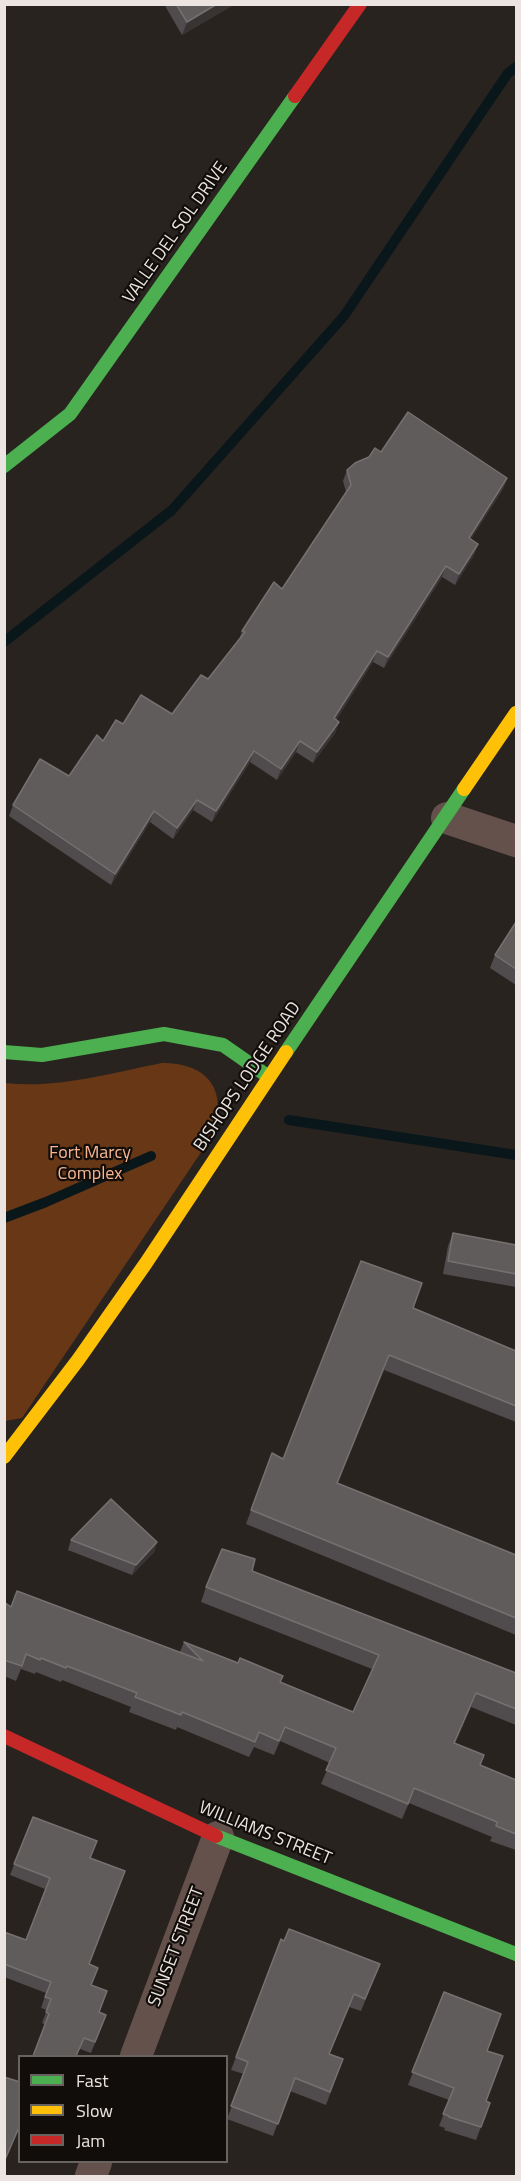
<!DOCTYPE html>
<style>
body{margin:0}
#map{position:relative;width:521px;height:2181px;overflow:hidden;background:#292320;font-family:"Titillium Web",sans-serif}
canvas{display:block}
.frame{position:absolute;inset:0;border:6px solid #ece4e0;pointer-events:none}
.legend{position:absolute;left:18px;top:2055px;width:210px;height:108px;box-sizing:border-box;background:#110d0a;border:2px solid #696360;margin:0;padding:8px 10px;list-style:none;font-size:18px;color:#ece4e0}
.legend li{display:flex;align-items:center;gap:12px;height:30px}
.legend b{width:30px;border:2px solid #696360}
</style>
<div id="map">
<canvas width="521" height="2181"></canvas>
<div class="frame"></div>
<ul class="legend">
<li><b style="height:8px;background:#4caf50"></b>Fast</li>
<li><b style="height:8px;background:#ffc107"></b>Slow</li>
<li><b style="height:8px;background:#c62828"></b>Jam</li>
</ul>
</div>
<script>
const c = document.querySelector('canvas').getContext('2d');
c.lineJoin = 'round';
function fillPath(path, color) {
  c.fillStyle = color;
  c.fill(path, 'evenodd');
}
function trace(path, color, width, dash) {
  c.strokeStyle = color;
  c.lineWidth = width;
  c.lineCap = dash ? 'butt' : 'round';
  c.setLineDash(dash || []);
  c.stroke(path);
}
function label(font, color, halo, rows, align = 'center') {
  c.font = font + ' "Titillium Web",sans-serif';
  c.lineWidth = 4.5;
  c.setLineDash([]);
  c.textBaseline = 'middle';
  c.strokeStyle = halo;
  c.fillStyle = color;
  for (const [text, x, y, turn = 0] of rows) {
    c.save();
    c.translate(x, y);
    c.rotate((+turn || 0) * Math.PI / 180);
    c.textAlign = isNaN(turn) ? turn : align;
    if (halo) c.strokeText(text, 0, 0);
    c.fillText(text, 0, 0);
    c.restore();
  }
}
const green = new Path2D(`
 M162 1063C209 1063 229 1091 212 1136L22 1418 5 1421V1083C57 1089 111 1073 162 1063Z`);
const stream = new Path2D(`
 M4 642 172 510 344 316 508 73 516 67
 M289 1120 516 1155
 M4 1218 46 1202 151 1156`);
const street = new Path2D(`
 M447 818 516 841
 M136 2056 218 1837
 M91 2176 96 2162`);
const fast = new Path2D(`
 M4 466 70 414 295 96
 M4 1052 42 1055 164 1034 223 1045 269 1077
 M286 1052 464 789
 M216 1836 516 1954`);
const slow = new Path2D(`
 M464 789 516 713
 M4 1457 78 1360 146 1263 286 1052`);
const jam = new Path2D(`
 M295 96 360 4
 M4 1736 216 1836`);
const wall = new Path2D(`
 M164 4H235L182 35Z
 M381 452 507 478 503 489 471 539 478 544 474 555 455 585 442 577 384 668 373 662 336 720 339 722 335 733 313 763 296 752 277 780 250 762 212 822 193 810 173 839 150 822 111 885 9 816 13 805 69 776 103 741 123 724 172 714 208 679 239 640 242 631 282 589 346 492 343 481 347 470Z
 M516 922V985L490 968 495 955Z
 M453 1233 516 1245V1287L443 1274 448 1246Z
 M413 1308 516 1351V1422L384 1370 337 1483 516 1555V1635L246 1524 272 1453 283 1459Z
 M71 1540 157 1542 154 1552 132 1575 68 1550Z
 M252 1571 516 1673V1725L471 1707 455 1743 480 1766 516 1780V1850L490 1841 492 1837 409 1803 402 1819 321 1784 330 1763 280 1741 274 1755 254 1747 249 1757 177 1727 176 1730 129 1712 131 1707 62 1680 61 1682 36 1672 35 1674 21 1669 16 1681 4 1676V1602L11 1607 180 1652 184 1642 353 1712 372 1669 201 1602 206 1587Z
 M33 1817 90 1858 89 1965 92 1986 99 2012 106 2015 91 2053 80 2049 42 2023 47 2010 41 2008 46 1993 4 1977V1932L26 1940 45 1889 10 1875Z
 M281 1939 375 1976 361 2011 349 2007 329 2054 343 2059 326 2105 290 2091 273 2136 227 2119 244 2074 231 2070Z
 M444 1992 487 2051 486 2101 490 2103 476 2140 444 2130 445 2128 439 2126 449 2100 408 2085Z`);
const shadedWall = new Path2D(`
 M217 4H235L182 35 187 22Z
 M507 478 503 489 465 549 469 538Z
 M478 544 474 555 455 585 459 574Z
 M446 566 442 577 384 668 388 657Z
 M377 651 373 662 330 729 334 718Z
 M339 722 335 733 313 763 317 752Z
 M300 741 296 752 277 780 281 769Z
 M254 751 250 762 212 822 216 811Z
 M197 800 193 810 173 839 177 828Z
 M154 811 150 822 111 885 115 874Z
 M389 1355 384 1370 332 1498 337 1483Z
 M157 1542 154 1552 132 1575 136 1565Z
 M476 1693 471 1707 449 1758 454 1743Z`);
const building = new Path2D(`
 M176 4H217L187 22Z
 M408 412 507 478 469 538 478 544 459 574 446 566 388 657 377 651 334 718 339 722 317 752 300 741 281 769 254 751 216 811 197 800 177 828 154 811 115 874 13 805 40 759 69 776 97 735 103 741 116 720 123 724 141 695 172 714 201 675 208 679 245 632 242 631 274 582 282 589 351 485 347 470 355 463 369 457 375 448 381 452Z
 M516 922V969L495 955Z
 M453 1233 516 1245V1274L448 1261Z
 M361 1261 422 1283 413 1308 516 1351V1406L389 1355 337 1483 516 1555V1618L251 1510 272 1453 283 1459Z
 M111 1499 157 1542 136 1565 71 1540Z
 M222 1549 255 1559 252 1571 516 1673V1709L476 1693 454 1743 484 1755 480 1765 516 1780V1834L496 1826 497 1822 414 1788 408 1804 326 1770 336 1748 285 1727 279 1741 259 1732 255 1742 182 1712 181 1715 135 1697 137 1693 67 1666 66 1668 41 1658 40 1660 26 1654 22 1666 4 1660V1602L11 1607 17 1591 203 1661 184 1642 238 1663 240 1658 283 1676 280 1682 353 1712 379 1655 206 1587Z
 M33 1817 97 1841 90 1858 125 1871 89 1964 98 1968 91 1985 107 1991 99 2012 106 2015 95 2042 84 2038 76 2056H33L49 2014 46 2012 51 1999 45 1997 51 1982 4 1964V1932L26 1940 50 1878 14 1864Z
 M289 1929 380 1964 365 1999 354 1994 329 2054 343 2059 330 2092 295 2078 278 2124 231 2106 248 2062 236 2057 281 1939 284 1941Z
 M444 1992 501 2014 487 2051 503 2056 486 2101 490 2103 481 2127 449 2117V2116L443 2114 454 2088 412 2072Z
 M4 2077 20 2082V2125L4 2162Z`);
const streetNames = [
 ["VALLE DEL SOL DRIVE",176,233,-55],
 ["BISHOPS LODGE ROAD",248,1077,-56],
 ["WILLIAMS STREET",265,1834,22],
 ["SUNSET STREET",177,1947,-69]
];
const parkNames = [
 ["Fort Marcy",90,1154],
 ["Complex",90,1175]
];
fillPath(green, '#683716');
trace(stream, '#09171b', 10);
trace(street, '#64514c', 32);
trace(fast, '#4caf50', 14);
trace(slow, '#ffc107', 14);
trace(jam, '#c62828', 14);
fillPath(wall, '#504b4c');
fillPath(shadedWall, '#393434');
fillPath(building, '#615c5c');
trace(building, '#767171', 1.5);
label('18px', '#ece4e0', '#110d0a', streetNames);
label('18px', '#f7b590', '#110d0a', parkNames);
</script>
